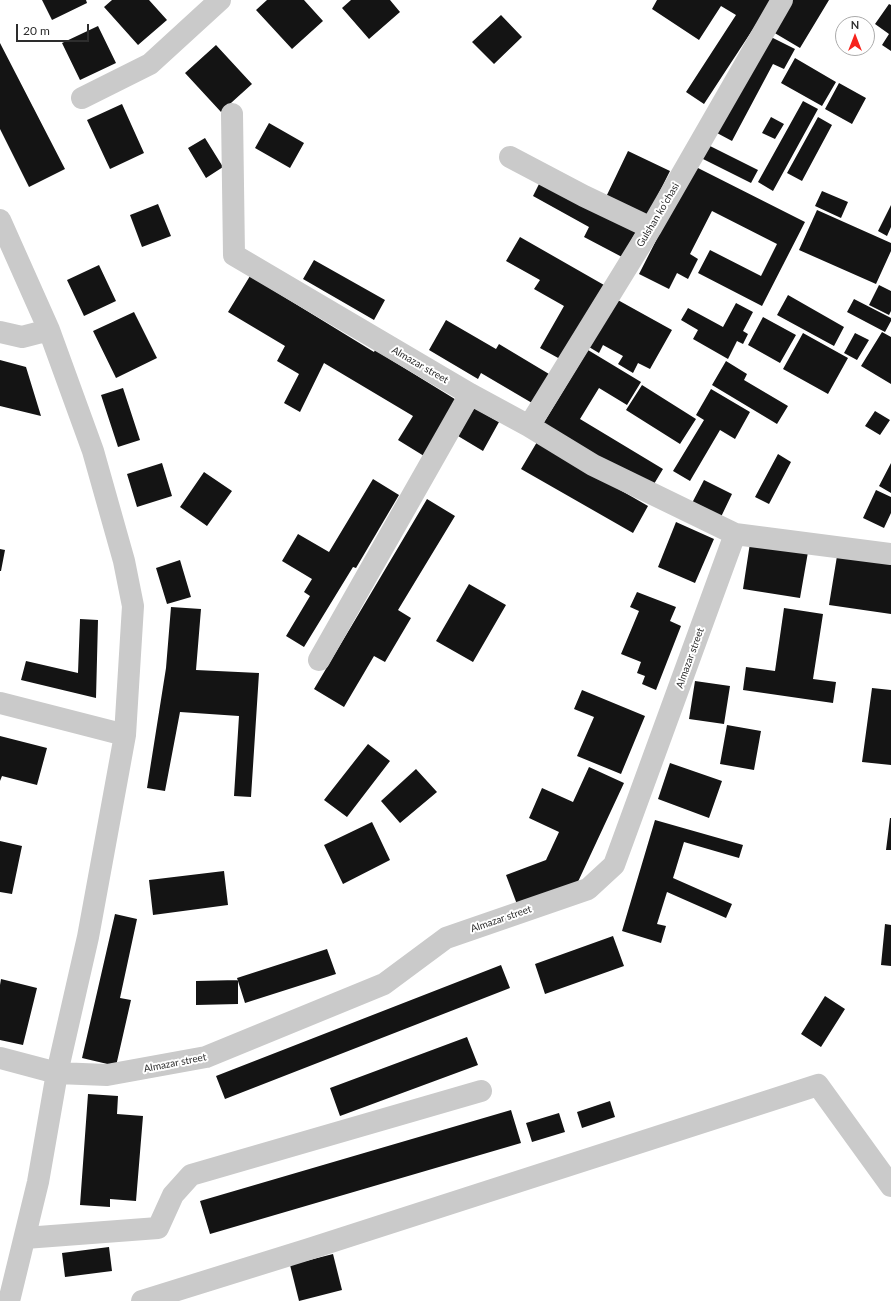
<!DOCTYPE html>
<meta charset="utf-8">
<style>
body{margin:0}
#map{position:relative;width:891px;height:1301px;overflow:hidden;background:#fff;font-family:Lato,sans-serif}
canvas{display:block}
.north{position:absolute;left:835px;top:16px;width:40px;height:40px;box-sizing:border-box;background:#fff;border:1px solid #ababab;border-radius:50%;rotate:0deg;font-size:11px;font-weight:700;line-height:16px;text-align:center;color:#2d2d2d}
.north::after{content:'';display:block;margin:auto;width:14px;height:18px;background:#f6231c;clip-path:polygon(50% 0,100% 100%,50% 72%,0 100%)}
.scale{position:absolute;left:16px;top:24px;width:73px;height:18px;box-sizing:border-box;border:2px solid #2d2d2d;border-top:0;padding-left:5px;font-size:12px;line-height:14px;white-space:nowrap;color:#2d2d2d;-webkit-text-stroke:3px #fff;paint-order:stroke}
</style>
<div id="map">
<canvas width="891" height="1301"></canvas>
<div class="north">N</div>
<div class="scale">20 m</div>
</div>
<script>
const c = document.querySelector('canvas').getContext('2d');
c.lineJoin = 'round';
function fillPath(path, color) {
  c.fillStyle = color;
  c.fill(path, 'evenodd');
}
function trace(path, color, width, dash) {
  c.strokeStyle = color;
  c.lineWidth = width;
  c.lineCap = dash ? 'butt' : 'round';
  c.setLineDash(dash || []);
  c.stroke(path);
}
function label(font, color, halo, rows, align = 'center') {
  c.font = font + ' Lato,sans-serif';
  c.lineWidth = 4;
  c.setLineDash([]);
  c.textBaseline = 'middle';
  c.strokeStyle = halo;
  c.fillStyle = color;
  for (const [text, x, y, turn = 0] of rows) {
    c.save();
    c.translate(x, y);
    c.rotate((+turn || 0) * Math.PI / 180);
    c.textAlign = isNaN(turn) ? turn : align;
    if (halo) c.strokeText(text, 0, 0);
    c.fillText(text, 0, 0);
    c.restore();
  }
}
const building = new Path2D(`
 M42 0H86L87 3 52 20Z
 M112 0H149L167 20 138 45 104 7Z
 M267 0H304L323 21 292 49 256 10Z
 M351 0H390L400 12 369 39 342 8Z
 M657 0H772L704 104 686 92 736 15 721 6 699 40 652 9Z
 M792 0H829L800 48 773 32Z
 M889 4 891 5V51L882 45 889 34 875 24Z
 M501 15 522 37 494 64 472 42Z
 M98 26 116 63 80 80 62 43Z
 M769 36 795 49 784 69 773 64 732 141 717 133Z
 M0 43 65 169 29 187 0 129Z
 M216 45 252 84 221 112 185 73Z
 M795 58 836 82 822 106 781 83Z
 M839 83 866 98 852 124 825 109Z
 M803 101 818 109 773 191 758 182Z
 M122 104 144 153 110 169 87 120Z
 M771 117 784 124 775 139 762 133Z
 M818 117 832 125 802 181 787 173Z
 M269 123 304 143 290 168 255 148Z
 M205 138 223 167 206 178 188 148Z
 M708 145 758 170 751 183 701 158Z
 M628 151 670 171 647 217 606 197Z
 M694 166 805 222 762 306 698 273 710 250 761 276 777 244 712 211 690 254 698 259 688 279 677 273 669 289 639 274Z
 M543 176 638 228 622 257 584 237 589 227 533 196Z
 M822 191 848 202 841 218 815 206Z
 M158 204 171 236 142 247 130 215Z
 M891 205V227L887 236 878 231Z
 M817 210 891 243V251L876 284 799 250Z
 M520 237 604 285 560 359 540 348 564 306 534 289 540 280 506 261Z
 M314 260 385 300 374 320 303 279Z
 M99 265 116 301 84 316 67 280Z
 M250 276 374 352 375 350 458 401 424 456 398 440 413 416 324 363 300 412 284 403 299 374 277 361 285 346 228 312Z
 M879 285 891 291V311L889 315 869 305Z
 M788 295 844 327 834 346 777 315Z
 M616 299 672 330 650 369 638 363 633 373 618 364 623 356 603 345 599 353 589 347Z
 M854 299 891 318V321L885 332 847 312Z
 M736 303 753 312 743 331 748 334 743 344 737 341 728 359 693 339 698 330 681 320 688 308 723 327Z
 M134 312 157 358 116 378 93 331Z
 M763 317 796 335 780 363 748 345Z
 M446 320 496 349 499 344 549 374 532 403 481 373 478 379 429 350Z
 M882 332 891 337V384L861 366Z
 M803 333 848 358 828 394 783 369Z
 M855 333 869 340 857 360 844 353Z
 M588 350 641 382 627 405 599 388 580 419 663 469 651 489 543 424Z
 M0 360 26 367 41 416 0 406Z
 M726 361 747 374 744 380 788 406 777 424 712 385Z
 M642 385 696 419 680 444 626 410Z
 M123 388 140 440 118 447 101 395Z
 M711 389 750 412 735 439 720 430 690 481 673 471 704 420 696 415Z
 M474 408 499 422 483 451 458 436Z
 M875 411 890 420 880 435 865 426Z
 M537 442 648 506 633 533 521 469Z
 M778 454 791 462 769 504 755 497Z
 M162 463 172 496 137 507 127 474Z
 M891 463V493L879 486Z
 M204 472 232 491 207 526 180 507Z
 M373 479 399 495 356 568 353 567 304 647 286 636 310 596 304 592 312 579 282 561 298 534 329 552Z
 M704 480 732 494 720 519 691 505Z
 M876 490 891 497V513L884 528 863 518Z
 M427 499 455 516 398 610 411 618 385 662 374 656 344 707 314 689Z
 M676 522 714 539 695 583 658 567Z
 M750 543 808 552 800 598 743 589Z
 M0 549 5 550 1 571H0Z
 M837 556 891 564V614L829 605Z
 M180 560 191 597 167 604 156 568Z
 M469 584 506 605 473 662 436 641Z
 M637 592 676 607 670 621 681 626 656 690 642 684 645 676 637 673 641 662 621 654 639 611 630 607Z
 M171 607 201 609 196 670 259 673 251 797 234 796 239 716 180 712 165 791 147 788 166 668Z
 M784 608 823 614 813 679 836 682 833 703 743 690 746 667 775 671Z
 M80 619 98 620 96 698 21 680 26 661 78 673Z
 M695 681 730 686 724 724 689 719Z
 M872 688 891 690V765L862 762Z
 M582 690 645 716 621 774 577 756 594 717 574 709Z
 M727 725 761 731 754 770 720 764Z
 M0 736 47 748 37 785 2 776 0 781Z
 M368 744 390 761 347 817 324 800Z
 M670 763 722 781 709 818 658 799Z
 M589 767 624 783 576 886 518 907 506 875 546 860 559 832 529 818 542 788 573 802Z
 M416 769 437 792 400 823 381 801Z
 M890 818H891V850H886Z
 M655 820 743 845 739 858 684 842 673 878 732 904 726 918 667 892 657 924 666 926 661 943 622 931Z
 M372 822 390 860 343 884 324 845Z
 M0 841 22 846 12 894 0 892Z
 M224 871 228 905 153 915 149 880Z
 M115 914 137 919 120 998 131 1000 116 1066 82 1058Z
 M885 924 891 925V966L881 965Z
 M613 936 624 966 545 994 535 964Z
 M327 949 336 974 245 1003 237 978Z
 M501 965 510 988 225 1099 216 1076Z
 M1 979 37 988 23 1045 0 1040V985Z
 M238 980V1004L196 1005V981Z
 M825 996 845 1009 821 1047 801 1034Z
 M467 1037 478 1065 340 1116 330 1088Z
 M88 1094 118 1096 117 1114 143 1116 136 1201 110 1199V1207L80 1205Z
 M610 1101 615 1117 582 1128 577 1112Z
 M511 1110 521 1143 210 1234 200 1201Z
 M559 1113 565 1132 532 1142 526 1123Z
 M109 1247 112 1271 65 1277 62 1253Z
 M333 1254 342 1290 299 1301 290 1265Z`);
const minor = new Path2D(`
 M82 98 150 64 220 0
 M232 114 234 255 470 394 529 426 593 465 735 534 891 554
 M510 157 584 196 651 228
 M0 220 49 330 93 451 124 561 133 606 125 735 88 937 57 1073 38 1182 9 1301
 M0 332 22 337 49 330
 M529 426 651 228 782 0
 M319 660 470 394
 M0 703 125 735
 M0 1058 57 1073 107 1075 206 1057 384 984 446 938 588 889 614 865 735 534
 M25 1238 158 1228 173 1195 191 1175 481 1091
 M142 1301 309 1249 818 1085 891 1186`);
const streetNames = [
 ["Gulshan koʻchasi",658,215,-59],
 ["Almazar street",420,365,30],
 ["Almazar street",690,658,-70],
 ["Almazar street",501,919,-19],
 ["Almazar street",175,1063,-11]
];
fillPath(building, '#141414');
trace(minor, '#cacaca', 22);
label('10px', '#2d2d2d', '#fff', streetNames);
</script>
